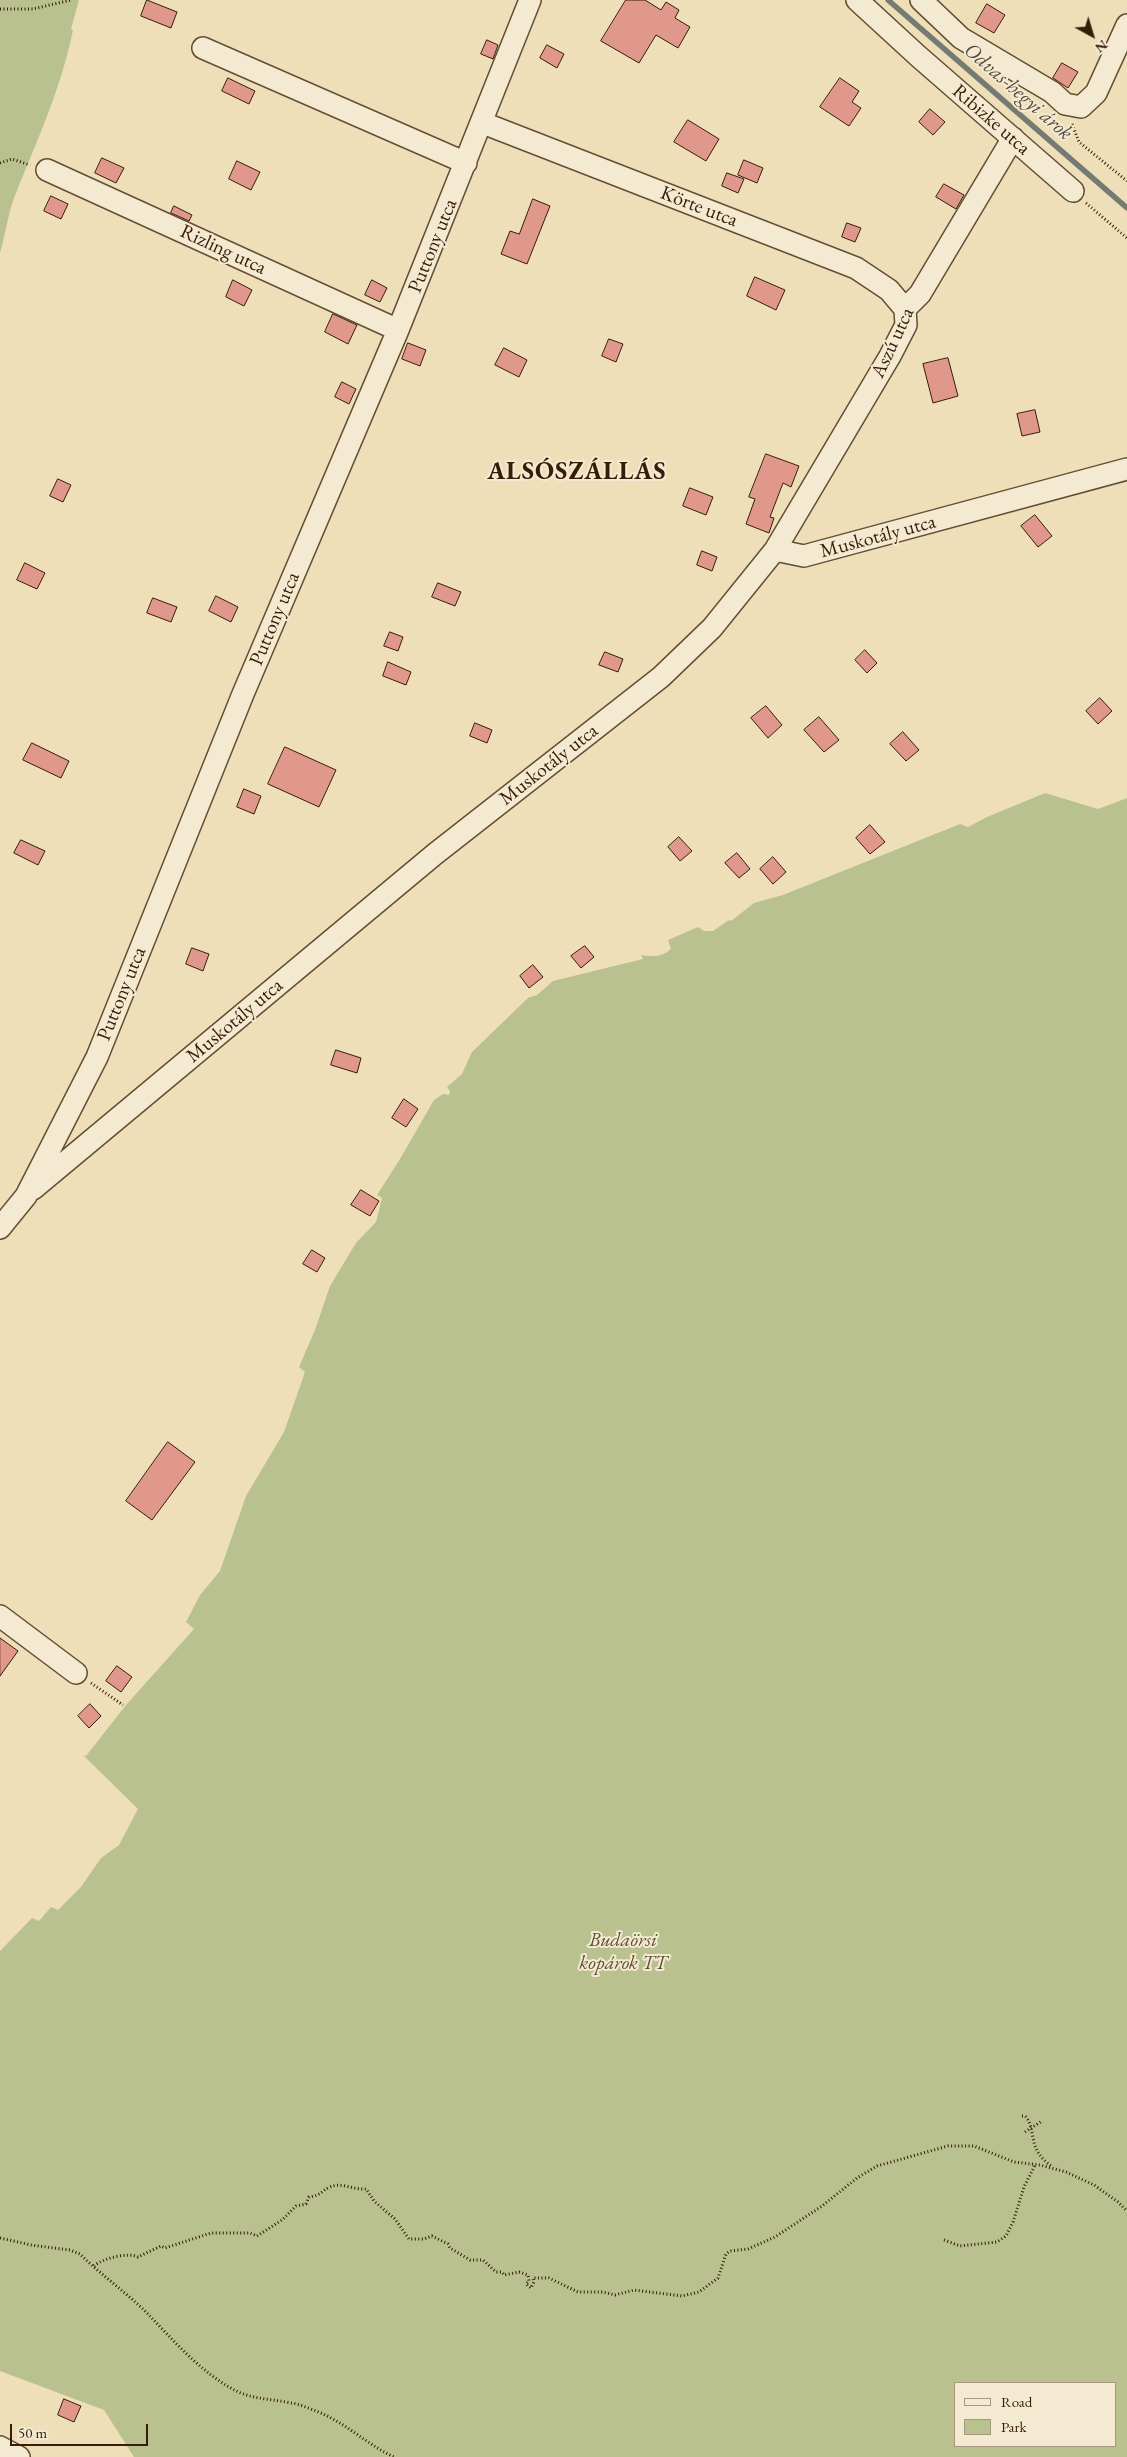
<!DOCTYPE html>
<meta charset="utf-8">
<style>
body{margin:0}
#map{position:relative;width:1127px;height:2457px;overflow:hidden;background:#eedfb9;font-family:"EB Garamond",serif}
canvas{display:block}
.legend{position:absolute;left:954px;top:2382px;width:162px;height:65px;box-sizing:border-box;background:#f4ead2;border:1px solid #a89881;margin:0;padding:6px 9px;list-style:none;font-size:15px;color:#371c07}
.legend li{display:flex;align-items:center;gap:10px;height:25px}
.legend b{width:25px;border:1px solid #a89881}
.north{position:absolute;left:1067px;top:10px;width:50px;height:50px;-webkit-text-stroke:4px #f4ead2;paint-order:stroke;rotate:141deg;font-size:14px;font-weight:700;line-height:20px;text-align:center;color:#371c07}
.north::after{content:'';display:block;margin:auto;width:18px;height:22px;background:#371c07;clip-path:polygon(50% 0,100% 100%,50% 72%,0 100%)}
.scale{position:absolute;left:10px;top:2424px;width:138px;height:22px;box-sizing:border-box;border:2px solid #371c07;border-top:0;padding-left:6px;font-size:15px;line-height:18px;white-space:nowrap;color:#371c07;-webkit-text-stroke:4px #f4ead2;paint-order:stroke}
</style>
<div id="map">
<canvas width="1127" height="2457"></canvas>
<ul class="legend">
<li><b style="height:6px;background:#f4ead2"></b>Road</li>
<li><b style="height:14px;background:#b9c28f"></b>Park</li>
</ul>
<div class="north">N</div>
<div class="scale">50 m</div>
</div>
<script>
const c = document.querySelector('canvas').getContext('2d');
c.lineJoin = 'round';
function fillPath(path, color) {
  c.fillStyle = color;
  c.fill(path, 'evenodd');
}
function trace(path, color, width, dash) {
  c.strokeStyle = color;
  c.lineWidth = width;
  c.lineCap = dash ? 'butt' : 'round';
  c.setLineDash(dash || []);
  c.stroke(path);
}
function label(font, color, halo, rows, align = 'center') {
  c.font = font + ' "EB Garamond",serif';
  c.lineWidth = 4;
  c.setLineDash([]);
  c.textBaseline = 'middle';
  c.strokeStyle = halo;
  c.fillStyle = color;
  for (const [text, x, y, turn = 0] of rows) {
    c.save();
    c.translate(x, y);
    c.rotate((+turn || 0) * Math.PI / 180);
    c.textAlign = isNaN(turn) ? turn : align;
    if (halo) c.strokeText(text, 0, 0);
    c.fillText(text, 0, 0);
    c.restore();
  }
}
const green = new Path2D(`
 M0 0H79L71 29 73 30C61 89 38 138 16 193 8 212 6 233 0 253Z
 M1045 793 1098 809 1127 798V2457H134L104 2410 0 2371V1951L32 1918 39 1921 51 1907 58 1910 81 1887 101 1858 119 1845 138 1809 83 1755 86 1756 126 1705 194 1629 186 1622 200 1595 220 1571 246 1496 284 1432 305 1372 299 1367 315 1330 330 1286 356 1243 376 1222 382 1198 377 1195 400 1159 434 1100 443 1094 449 1095 450 1091 447 1087 462 1074 472 1052 528 998 537 995 553 981 643 959 641 955C653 957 662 957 671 949L668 940 698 927 704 931H713L729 920 731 921 754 903 783 895 960 824 968 827 987 817ZM956 2383H1116V2446H956Z`);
const stream = new Path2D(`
 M888 0 1127 208`);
const building = new Path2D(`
 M147 0 177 12 171 28 141 16Z
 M626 0H645L661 10 666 2 679 10 675 18 690 27 678 48 656 35 639 63 601 41Z
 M987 4 1005 15 994 33 976 23Z
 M487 40 498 45 493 59 481 54Z
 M547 45 564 54 557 68 540 58Z
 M1062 63 1078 72 1068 88 1053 78Z
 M228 78 255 91 249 104 222 91Z
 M840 78 859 91 852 102 861 108 849 126 820 107Z
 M930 109 945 122 933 135 919 122Z
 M688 120 719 139 706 161 674 142Z
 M102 158 124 168 116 183 95 173Z
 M744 160 763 168 757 183 738 175Z
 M237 161 260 172 251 190 229 179Z
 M727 173 744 179 738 193 722 186Z
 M944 184 964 195 956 209 936 197Z
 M51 196 68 204 61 219 44 211Z
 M533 199 550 206 527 264 501 254 510 231 519 234Z
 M174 206 192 215 189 221 171 213Z
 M847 223 861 228 855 242 842 237Z
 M755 277 785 290 776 310 747 296Z
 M233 280 252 290 244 306 226 297Z
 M372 280 387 288 380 302 365 295Z
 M333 314 357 325 348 344 325 332Z
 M609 339 623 344 616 362 602 356Z
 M408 343 426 350 420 366 402 359Z
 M504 348 527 360 519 377 495 365Z
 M948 358 958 396 933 403 923 364Z
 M342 382 356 389 349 404 335 397Z
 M1035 410 1040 432 1022 436 1017 414Z
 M766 454 799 466 791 487 783 483 770 517 774 518 769 533 746 524 755 499 749 497Z
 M58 479 71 485 63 502 50 496Z
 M690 488 713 497 706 515 683 506Z
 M1035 515 1052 536 1038 547 1021 526Z
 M702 551 717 557 712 571 697 565Z
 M25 563 45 573 37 589 17 580Z
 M438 583 461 592 455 606 432 597Z
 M216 596 238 607 231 622 209 611Z
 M153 598 177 607 171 622 147 613Z
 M390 632 403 637 398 651 384 646Z
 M865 650 877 663 867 673 855 660Z
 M605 652 623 659 618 672 599 665Z
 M388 662 411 672 406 685 383 676Z
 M1100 698 1112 711 1098 724 1086 711Z
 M766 706 782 725 768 738 751 718Z
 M819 717 839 740 824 752 804 730Z
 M475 723 492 730 487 743 470 736Z
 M903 732 919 750 906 761 890 744Z
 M32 743 69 761 61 778 23 760Z
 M285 747 336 770 319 807 268 784Z
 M244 789 261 796 254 814 237 807Z
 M870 825 885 842 870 854 856 838Z
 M679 837 692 851 680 861 668 847Z
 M21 840 45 851 38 865 14 853Z
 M737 853 750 869 739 878 725 863Z
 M773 857 786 872 773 884 760 869Z
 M585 946 594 957 581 968 571 956Z
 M192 948 209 954 203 971 186 964Z
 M533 965 543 977 529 988 520 976Z
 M336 1050 361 1058 357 1073 331 1065Z
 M404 1099 418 1109 406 1127 392 1118Z
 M361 1190 379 1201 370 1216 351 1205Z
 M312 1250 325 1258 317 1272 303 1264Z
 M168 1442 195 1462 152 1520 126 1501Z
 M0 1638 18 1651 0 1676Z
 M117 1666 132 1677 121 1692 106 1681Z
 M90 1704 101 1716 89 1728 78 1716Z
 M64 2399 81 2406 74 2422 58 2415Z`);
const path = new Path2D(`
 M0 9H33L71 0
 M1072 124 1079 142 1127 181
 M0 163 12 159 30 165
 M1086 203 1127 238
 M91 1683 123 1705
 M1022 2116H1025C1037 2128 1026 2150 1053 2167
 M1025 2132 1042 2121
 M0 2238 31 2245 70 2250 80 2254C101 2275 126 2292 148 2314 172 2339 198 2369 229 2387 250 2400 268 2398 291 2403 299 2404 308 2408 316 2411 345 2422 366 2444 394 2457
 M944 2240 960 2246 997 2242 1006 2236 1013 2222 1024 2187 1035 2165
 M94 2266C103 2258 129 2252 138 2257L161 2246 165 2248 211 2233H250L257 2236 282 2220 296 2206 306 2204 309 2197C322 2195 321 2191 330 2187 341 2182 354 2190 366 2189L375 2202 395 2219 409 2239H424L432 2236 448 2244 450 2248 470 2260H483L496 2272H502L504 2275 519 2272 528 2275 529 2281 526 2284 531 2288 534 2282 533 2278H549L578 2292H603L615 2295 634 2290 682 2296 699 2292 718 2278 726 2254 730 2251 748 2249 775 2237 822 2206 857 2178 877 2166 948 2146H974L1014 2162 1040 2165 1066 2172 1094 2185 1118 2202 1127 2211`);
const minor = new Path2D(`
 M857 0 918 56 1073 191
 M921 0 961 38 1052 92 1065 104 1081 107 1096 93 1127 25
 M203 48 466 163
 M483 123 856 268 889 290 905 309
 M47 170 398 330
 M905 309 920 294 1013 138
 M775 550 804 556 1127 469
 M33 1189 435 854 661 677 712 628 775 550 890 356 906 325 905 309
 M0 1228 26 1196 97 1057 243 694 398 330 530 0
 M0 1616 76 1673
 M0 2447 19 2457`);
const streetNames = [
 ["Ribizke utca",991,120,41],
 ["Körte utca",699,207,21],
 ["Puttony utca",433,246,-68],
 ["Rizling utca",223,250,25],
 ["Aszú utca",893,343,-65],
 ["Muskotály utca",878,537,-15],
 ["Puttony utca",275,619,-67],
 ["Muskotály utca",549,765,-38],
 ["Puttony utca",122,994,-68],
 ["Muskotály utca",235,1021,-40]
];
const parkNames = [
 ["Budaörsi",623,1941],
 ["kopárok TT",623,1964]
];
const waterNames = [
 ["Odvas-hegyi árok",1018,92,41]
];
const districtNames = [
 ["ALSÓSZÁLLÁS",577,472]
];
fillPath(green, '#b9c28f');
trace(stream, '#747b72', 5.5);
fillPath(building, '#e1988c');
trace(building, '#371c07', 1);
trace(minor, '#654d34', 24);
trace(path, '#371c07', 3, [1, 2.5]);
trace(minor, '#f4ead2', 21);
label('20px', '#371c07', '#f4ead2', streetNames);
label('italic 20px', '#5e4e30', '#f4ead2', parkNames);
label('italic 21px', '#564b3c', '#f4ead2', waterNames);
c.letterSpacing = '1px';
label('bold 25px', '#371c07', '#f4ead2', districtNames);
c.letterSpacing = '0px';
</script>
